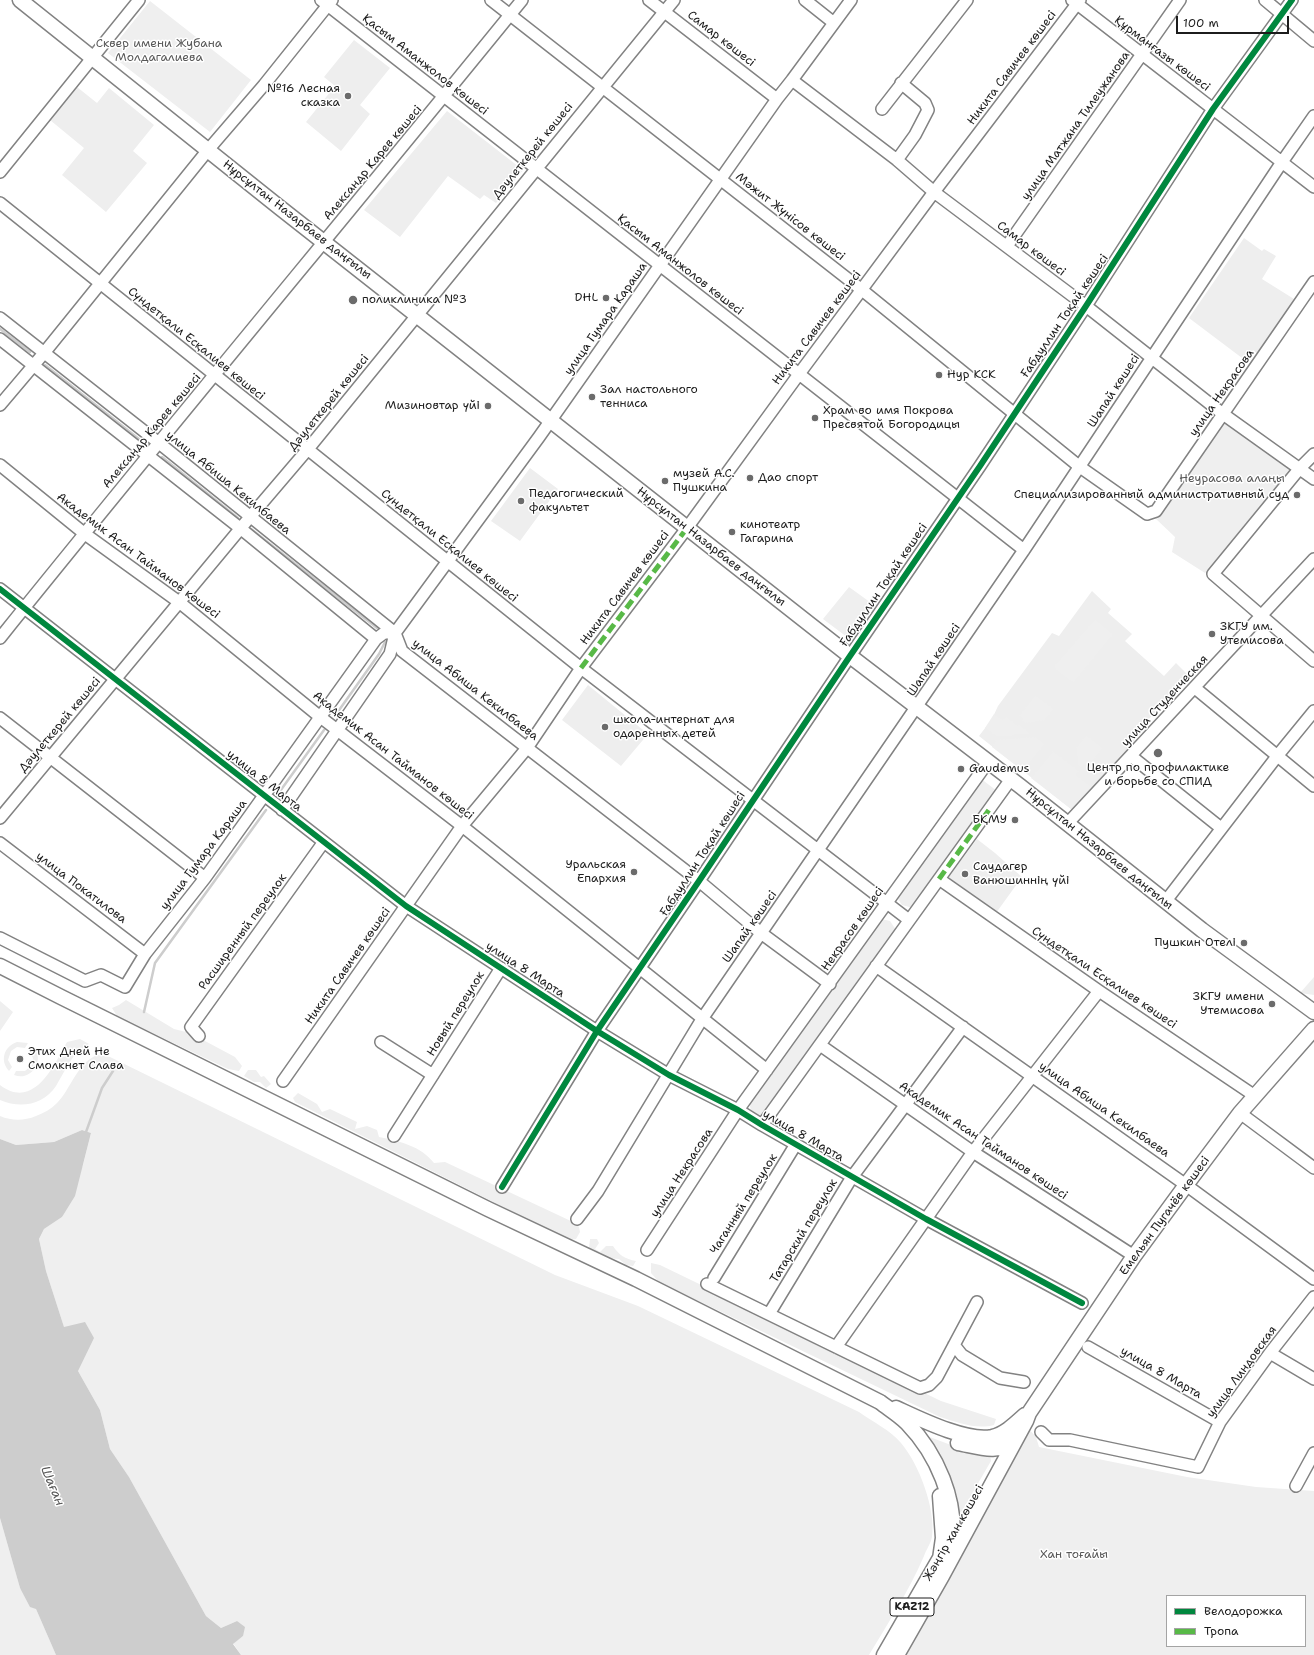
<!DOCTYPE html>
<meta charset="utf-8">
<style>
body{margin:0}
#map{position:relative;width:1314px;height:1655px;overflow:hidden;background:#fff;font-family:"Shantell Sans",sans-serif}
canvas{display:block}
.legend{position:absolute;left:1166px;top:1595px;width:140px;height:52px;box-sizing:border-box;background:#fff;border:1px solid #a4a4a4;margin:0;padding:5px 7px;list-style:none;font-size:12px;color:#1c1c1c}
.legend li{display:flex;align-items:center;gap:8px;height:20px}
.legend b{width:20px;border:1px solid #a4a4a4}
.scale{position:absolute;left:1176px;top:16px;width:113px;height:18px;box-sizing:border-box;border:2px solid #1c1c1c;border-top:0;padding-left:5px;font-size:12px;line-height:14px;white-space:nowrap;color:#1c1c1c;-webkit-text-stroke:3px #fff;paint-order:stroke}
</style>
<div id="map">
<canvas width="1314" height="1655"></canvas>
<ul class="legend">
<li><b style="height:5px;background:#00873e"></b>Велодорожка</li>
<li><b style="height:5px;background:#58b947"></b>Тропа</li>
</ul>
<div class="scale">100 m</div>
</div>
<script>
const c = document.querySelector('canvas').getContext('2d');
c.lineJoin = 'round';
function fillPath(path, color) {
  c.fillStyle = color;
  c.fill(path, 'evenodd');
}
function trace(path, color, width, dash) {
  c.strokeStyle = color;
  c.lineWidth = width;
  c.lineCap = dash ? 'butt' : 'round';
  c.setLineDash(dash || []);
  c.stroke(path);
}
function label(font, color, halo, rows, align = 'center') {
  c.font = font + ' "Shantell Sans",sans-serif';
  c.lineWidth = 3;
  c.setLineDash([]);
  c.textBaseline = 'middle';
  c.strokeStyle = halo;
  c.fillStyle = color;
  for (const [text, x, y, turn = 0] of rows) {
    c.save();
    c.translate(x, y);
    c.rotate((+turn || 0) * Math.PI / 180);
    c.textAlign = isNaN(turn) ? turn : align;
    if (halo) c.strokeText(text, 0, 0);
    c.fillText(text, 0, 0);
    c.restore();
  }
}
const built = new Path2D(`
 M354 40 390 68 360 105 370 114 341 151 306 122 335 86 324 77Z
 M77 87 97 103 109 88 154 125 133 151 147 163 106 212 62 175 84 148 50 120Z
 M447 111 523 170 496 203 484 195 480 199 448 176 400 237 364 210Z
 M1244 238 1262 251 1264 249 1276 256 1262 279 1294 299 1258 354 1253 350 1246 361 1189 318Z
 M530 468 558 489 520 541 491 521Z
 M1092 591 1111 609 1108 613 1132 634 1125 641 1164 676 1176 663 1189 676 1147 721 1146 727 1097 785 1071 809 979 736 992 719 998 706 1052 633 1059 636Z
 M588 685 648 734 621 766 562 720Z
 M977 839 995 853 1022 877 996 913 948 878Z`);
const green = new Path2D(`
 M150 1 251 80 210 132 108 53Z
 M1225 417 1297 468 1205 573 1172 552 1175 537 1155 518Z
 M849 587 874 605 853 636 847 637 823 619Z
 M1095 619 1112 633V636L1075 681 1072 682 1056 670 1055 665Z
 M1035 695 1054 709 1045 720 1025 723 1022 721 1023 719 1019 716Z
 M994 714 1003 720 1006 716 1018 726 1019 724 1031 734 996 736 985 728Z
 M1086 735 1103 748 1088 767 1084 765 1081 768 1078 765 1076 748Z
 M1036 737 1045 744 1023 771 992 747 996 740Z
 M1053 751 1079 771 1076 775 1093 788 1071 809 1031 778Z
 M980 778 997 791 913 908 902 905 896 896Z
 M881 919 890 921 896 930 892 938 765 1115H752L749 1102Z
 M1314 977V995L1300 993Z
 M126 1000 174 1029 190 1033 235 1057 242 1066 239 1071 228 1069 117 1016 112 1008 119 1005Z
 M0 1001 13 1012 0 1031Z
 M80 1039 89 1044C84 1048 78 1051 74 1056 67 1065 62 1076 56 1086 43 1105 21 1109 0 1100V1085C34 1111 54 1065 67 1042Z
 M17 1042 28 1043 25 1048 17 1047 11 1051 8 1060 12 1067 9 1071C0 1061 3 1047 17 1042Z
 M33 1046C46 1060 31 1082 14 1075L16 1071H25L32 1065 33 1058 29 1051Z
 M98 1055 110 1057 555 1275 638 1306 859 1412C873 1422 890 1430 901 1443 919 1464 936 1509 932 1537 931 1543 926 1550 924 1556 909 1591 888 1623 869 1655H241L233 1643 243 1636 237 1621 221 1628 206 1616 129 1477 110 1449 100 1410 78 1371 46 1271 39 1239 44 1229 62 1217 83 1165 91 1133 82 1130 54 1142 16 1145 0 1139V1116C12 1121 24 1121 36 1116 44 1113 51 1109 57 1103 71 1089 78 1061 98 1055Z
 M248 1070H256L261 1077 264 1076 271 1084 266 1088 260 1082H254L244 1076Z
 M298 1093 317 1104 322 1112 330 1109 357 1122 355 1129 367 1126 377 1130 379 1137C399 1141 421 1146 434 1163L445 1162 573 1222 579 1227 580 1232 576 1239 569 1240 295 1102 293 1098Z
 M590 1239H597L599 1243 595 1249 600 1252 606 1246H613C619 1255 625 1259 636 1261L633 1266 626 1265 619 1259 607 1258 589 1248Z
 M651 1263 660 1265 941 1401 996 1419 994 1425C976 1430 957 1422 940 1417L659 1282 651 1273Z
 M1028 1428 1036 1437 1039 1447 1187 1477 1256 1487 1314 1491V1655H906L950 1577ZM1167 1596H1305V1646H1167Z
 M927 1436 951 1445 990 1454 991 1461 962 1511 958 1514Z
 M0 1518 20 1588 36 1609 56 1655H0Z`);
const water = new Path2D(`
 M82 1130 91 1133 75 1196 62 1217 44 1229 39 1239 46 1271 64 1327 85 1322 94 1338 78 1371 100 1410 110 1449 129 1477 206 1616 221 1628 237 1621 245 1627 243 1636 233 1644 241 1655H56L36 1609 30 1607 20 1588 0 1518V1139L16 1145 54 1142Z`);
const stream = new Path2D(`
 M0 329 30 352
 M45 365 144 443
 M162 457 238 518
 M251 529 377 628
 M337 713 379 654 385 642
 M278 794 324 730
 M144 1012 155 963 266 810
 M86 1132 102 1088 113 1071`);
const minor = new Path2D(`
 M321 0 1024 550
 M491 0 862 290 1080 467 1147 514 1156 511 1314 282
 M649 0 777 99
 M805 0 834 23
 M1072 0 1314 187
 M1265 0 1314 41
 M792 80 897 160 934 192 1086 306 1223 414 1314 479
 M882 109 967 0
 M897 160 915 135 928 110 925 103 901 83
 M0 172 139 0
 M0 203 581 668 909 920
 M1007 246 1180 0
 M0 318 159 443 395 633 402 651 699 881 761 933 830 984
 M0 339 240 528 376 639
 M0 405 44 353 208 150 264 85 332 0
 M1314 454 1300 468 1213 574 1314 661
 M0 465 85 534 179 602 319 716 462 826 767 1070
 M0 589 406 906 597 1031 669 1075 738 1110 762 1125 926 1219 1082 1303
 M0 638C172 424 349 213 522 0
 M1195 688 1314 786
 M0 718 205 878
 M1131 756 1221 828
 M282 810 390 654 395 633 539 437 777 99 792 80 851 0
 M0 818 250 517 308 449 674 0
 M1067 824 1314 559
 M0 843 145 954
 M939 879 1099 991 1255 1096
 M1165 902 1278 755 1314 711
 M0 938 85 981 101 975 125 987 145 954 205 878 376 639 384 633H395
 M876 966 1186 1185 1314 1279
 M199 1036 191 1027 323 843
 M381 1042 433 1075
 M820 1045 973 1152 1134 1256
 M283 1081 462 826 527 748 581 668 684 532 799 374 934 192 1080 0
 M1240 1113 1314 1168
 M762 1125 1011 779
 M394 1136 501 968
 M502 1187 597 1031 699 881 850 656 980 466 1086 306 1213 109 1292 0
 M577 1219 598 1191 702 1019 1024 550 1282 162 1314 116
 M647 1250 738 1110 988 762
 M714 1278 796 1144
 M707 1284 920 1388 929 1385 937 1377 977 1302
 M769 1314 852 1177 963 1027
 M954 1345 962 1355 1000 1378 1024 1382
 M836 1347 973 1152 1099 991
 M1088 1347 1220 1422
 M1270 1353 1314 1379
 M1041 1432 1049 1440H1070L1198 1467 1220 1422 1270 1353 1314 1297
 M1296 1486 1314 1453`);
const major = new Path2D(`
 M20 0 279 207 850 656 1020 786 1202 930 1314 1012
 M0 966 61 997 488 1209 636 1279 880 1402C889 1409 899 1415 907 1423 937 1454 957 1500 952 1544 951 1552 949 1560 946 1568
 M896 1408C920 1419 966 1442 992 1437 1005 1434 1015 1424 1025 1415
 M958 1443C976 1446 1000 1456 1014 1439
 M940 1559 943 1538 940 1496
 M884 1655 944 1551
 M897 1655 942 1576 1026 1421 1029 1413 1134 1256 1186 1185 1240 1113 1314 1029`);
const quiet = new Path2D(`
 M581 668 684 532
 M939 879 991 807`);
const cycleway = new Path2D(`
 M0 589 406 906 597 1031 669 1075 738 1110 762 1125 926 1219 1082 1303
 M502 1187 597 1031 699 881 850 656 980 466 1086 306 1213 109 1292 0`);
const markers = [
 [348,96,4,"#6b6b6b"],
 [606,298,4,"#6b6b6b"],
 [353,300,5,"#6b6b6b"],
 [939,375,4,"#6b6b6b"],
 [592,397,4,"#6b6b6b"],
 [488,406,4,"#6b6b6b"],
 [815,418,4,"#6b6b6b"],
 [750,478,4,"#6b6b6b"],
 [665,481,4,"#6b6b6b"],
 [1297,495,4,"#6b6b6b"],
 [521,501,4,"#6b6b6b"],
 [732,532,4,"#6b6b6b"],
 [1212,634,4,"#6b6b6b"],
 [605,727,4,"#6b6b6b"],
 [1158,753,5,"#6b6b6b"],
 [961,769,4,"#6b6b6b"],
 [1015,820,4,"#6b6b6b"],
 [634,872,4,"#6b6b6b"],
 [965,874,4,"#6b6b6b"],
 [1244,943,4,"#6b6b6b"],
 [1272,1004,4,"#6b6b6b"],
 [20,1059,4,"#6b6b6b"]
];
const shields = [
 [912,1607,44]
];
const shieldNames = [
 ["KAZ12",912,1607]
];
const streetNames = [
 ["Самар көшесі",721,39,38],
 ["Құрманғазы көшесі",1162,54,37],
 ["Қасым Аманжолов көшесі",425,65,38],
 ["Никита Савичев көшесі",1012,68,-53],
 ["улица Матжана Тилеужанова",1076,126,-55],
 ["Дәулеткерей көшесі",533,151,-51],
 ["Александр Карев көшесі",373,163,-50],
 ["Мәжит Жүнісов көшесі",790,217,38],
 ["Нұрсұлтан Назарбаев даңғылы",297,220,38],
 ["Самар көшесі",1031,249,37],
 ["Қасым Аманжолов көшесі",680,265,38],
 ["Ғабдуллин Тоқай көшесі",1065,316,-56],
 ["улица Гумара Караша",606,319,-55],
 ["Никита Савичев көшесі",817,328,-53],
 ["Сүндетқали Есқалиев көшесі",196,344,39],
 ["Шапай көшесі",1114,391,-57],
 ["улица Некрасова",1222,393,-55],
 ["Дәулеткерей көшесі",329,403,-51],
 ["Александр Карев көшесі",152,431,-50],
 ["улица Абиша Кекилбаева",228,483,39],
 ["Сүндетқали Есқалиев көшесі",449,546,39],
 ["Нұрсұлтан Назарбаев даңғылы",711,547,38],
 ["Академик Асан Тайманов көшесі",138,556,37],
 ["Ғабдуллин Тоқай көшесі",884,585,-56],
 ["Никита Савичев көшесі",625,588,-53],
 ["Шапай көшесі",934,660,-56],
 ["улица Абиша Кекилбаева",475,690,38],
 ["улица Студенческая",1165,701,-47],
 ["Дәулеткерей көшесі",60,725,-50],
 ["Академик Асан Тайманов көшесі",393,756,38],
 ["улица 8 Марта",264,781,38],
 ["Нұрсұлтан Назарбаев даңғылы",1099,849,39],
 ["Ғабдуллин Тоқай көшесі",703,854,-57],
 ["улица Гумара Караша",204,855,-53],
 ["улица Покатилова",81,888,37],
 ["Шапай көшесі",750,927,-55],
 ["Некрасов көшесі",853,929,-55],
 ["Расширенный переулок",243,932,-54],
 ["Никита Савичев көшесі",348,966,-55],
 ["улица 8 Марта",525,970,33],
 ["Сүндетқали Есқалиев көшесі",1104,978,34],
 ["Новый переулок",456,1014,-58],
 ["улица Абиша Кекилбаева",1104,1110,35],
 ["улица 8 Марта",803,1136,30],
 ["Академик Асан Тайманов көшесі",983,1141,34],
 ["улица Некрасова",682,1173,-57],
 ["Чаганный переулок",744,1204,-58],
 ["Емельян Пугачёв көшесі",1165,1216,-54],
 ["Татарский переулок",804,1231,-59],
 ["улица Линдовская",1242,1372,-54],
 ["улица 8 Марта",1161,1373,30],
 ["Жәңгір хан көшесі",954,1533,-60]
];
const parkNames = [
 ["Сквер имени Жубана",159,44],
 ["Молдагалиева",159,58],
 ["Неурасова алаңы",1232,479],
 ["Хан тоғайы",1074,1555]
];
const poiNames = [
 ["№16 Лесная",340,89,"right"],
 ["сказка",340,103,"right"],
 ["DHL",598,298,"right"],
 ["поликлиника №3",362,300],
 ["Нур КСК",947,375],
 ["Зал настольного",600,390],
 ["тенниса",600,404],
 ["Мизиновтар үйі",480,406,"right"],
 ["Храм во имя Покрова",823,411],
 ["Пресвятой Богородицы",823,425],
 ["музей А.С.",673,474],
 ["Пушкина",673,488],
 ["Дао спорт",758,478],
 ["Педагогический",529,494],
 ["факультет",529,508],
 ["Специализированный административный суд",1289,495,"right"],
 ["кинотеатр",740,525],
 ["Гагарина",740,539],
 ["ЗКГУ им.",1220,627],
 ["Утемисова",1220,641],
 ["школа-интернат для",613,720],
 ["одаренных детей",613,734],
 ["Центр по профилактике",1158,768,"center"],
 ["и борьбе со СПИД",1158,782,"center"],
 ["Gaudemus",969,769],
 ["БҚМУ",1007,820,"right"],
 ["Уральская",626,865,"right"],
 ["Епархия",626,879,"right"],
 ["Саудагер",973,867],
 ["Ванюшиннің үйі",973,881],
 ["Пушкин Отелі",1236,943,"right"],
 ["ЗКГУ имени",1264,997,"right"],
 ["Утемисова",1264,1011,"right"],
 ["Этих Дней Не",28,1052],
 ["Смолкнет Слава",28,1066]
];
const waterNames = [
 ["Шаған",52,1486,67]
];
fillPath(built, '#eee');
fillPath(green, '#efefef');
fillPath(water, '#cdcdcd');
trace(stream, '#cdcdcd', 2.5);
trace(minor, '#828282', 14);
trace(major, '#828282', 17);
trace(minor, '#fff', 11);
trace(major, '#fff', 14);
trace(quiet, '#58b947', 5, [10, 5]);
trace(cycleway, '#00873e', 6);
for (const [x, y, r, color] of markers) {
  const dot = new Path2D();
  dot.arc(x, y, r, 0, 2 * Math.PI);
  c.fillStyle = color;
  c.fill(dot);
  trace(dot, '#fff', 1.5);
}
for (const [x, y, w] of shields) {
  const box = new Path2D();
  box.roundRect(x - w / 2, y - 9, w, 18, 3);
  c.fillStyle = '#fff';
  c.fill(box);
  trace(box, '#1c1c1c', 1);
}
label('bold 11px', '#1c1c1c', null, shieldNames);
label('12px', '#1c1c1c', '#fff', streetNames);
label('12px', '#575757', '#fff', parkNames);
label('12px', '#1c1c1c', '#fff', poiNames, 'left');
label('italic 13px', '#5a5a5a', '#fff', waterNames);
</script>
